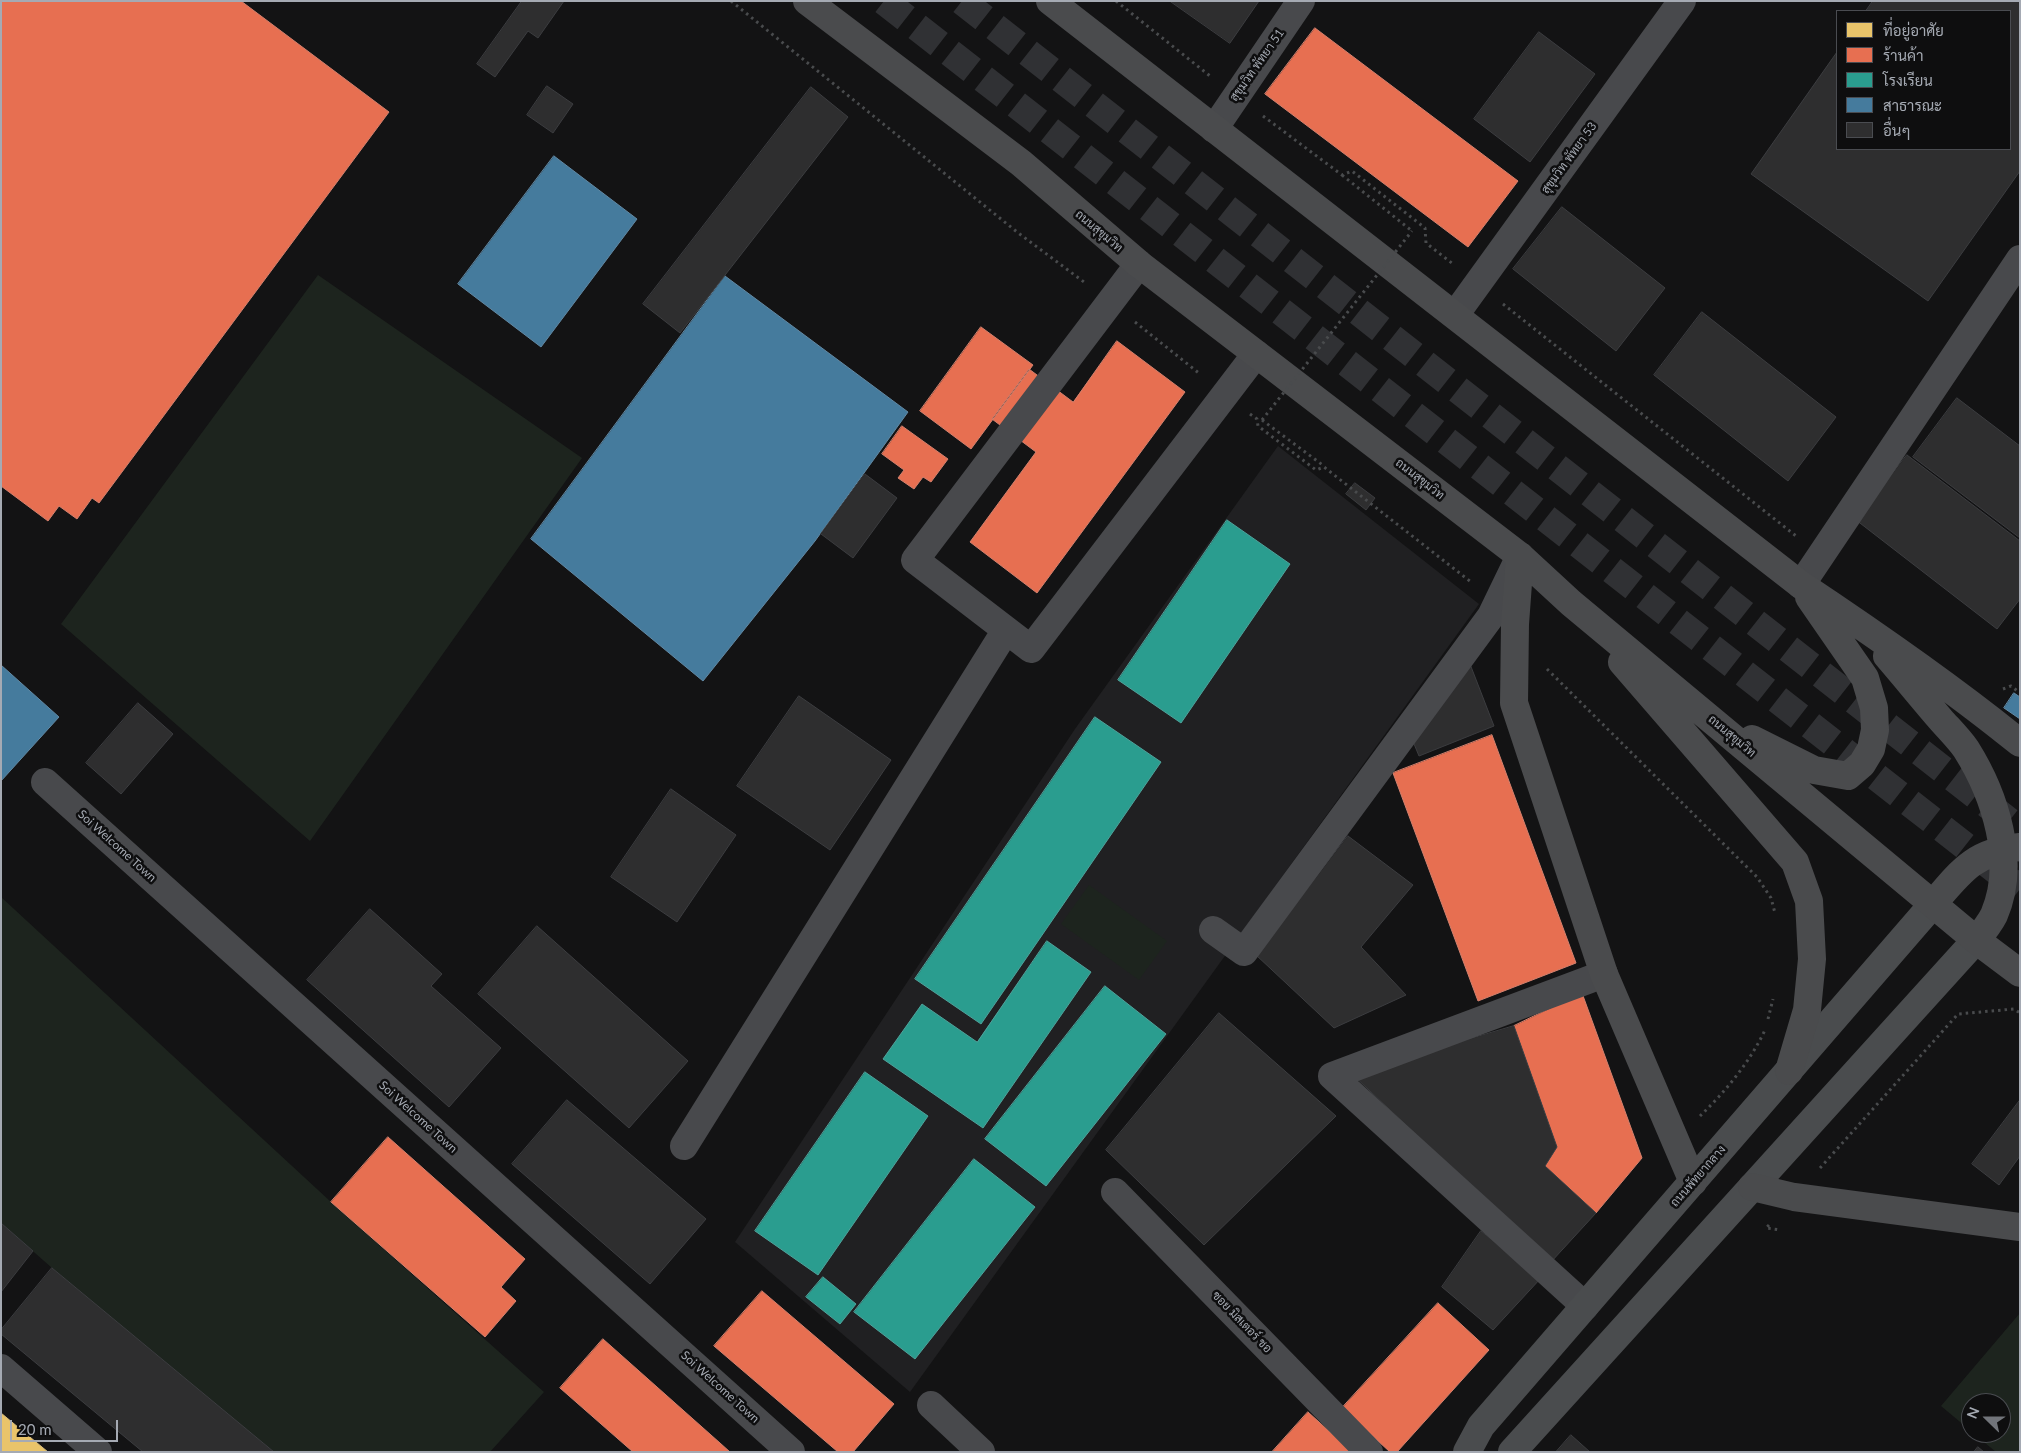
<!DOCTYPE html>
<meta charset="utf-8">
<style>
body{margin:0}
#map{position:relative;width:2021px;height:1453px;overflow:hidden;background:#131314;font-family:Lato,Sarabun,sans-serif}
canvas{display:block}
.frame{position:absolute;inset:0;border:2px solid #a5aab3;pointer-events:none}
.legend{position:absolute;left:1836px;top:10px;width:175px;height:140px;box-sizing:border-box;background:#0e0e0f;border:1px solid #4a4c51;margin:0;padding:6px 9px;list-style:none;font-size:15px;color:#a5aab3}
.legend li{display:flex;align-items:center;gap:10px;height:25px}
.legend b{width:25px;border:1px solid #4a4c51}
.north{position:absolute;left:1961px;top:1393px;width:50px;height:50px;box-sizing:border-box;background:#0e0e0f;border:1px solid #4a4c51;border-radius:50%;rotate:292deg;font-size:14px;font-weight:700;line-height:20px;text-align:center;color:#a5aab3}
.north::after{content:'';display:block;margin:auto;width:18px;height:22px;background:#72757b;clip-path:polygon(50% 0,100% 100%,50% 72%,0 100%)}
.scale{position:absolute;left:10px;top:1420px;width:108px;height:22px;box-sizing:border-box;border:2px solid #a5aab3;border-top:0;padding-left:6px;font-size:15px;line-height:18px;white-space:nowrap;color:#a5aab3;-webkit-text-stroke:4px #0e0e0f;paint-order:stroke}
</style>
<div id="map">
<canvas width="2021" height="1453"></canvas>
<div class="frame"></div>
<ul class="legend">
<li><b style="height:14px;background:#e9c46a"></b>ที่อยู่อาศัย</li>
<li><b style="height:14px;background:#e76f51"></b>ร้านค้า</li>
<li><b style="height:14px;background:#2a9d8f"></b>โรงเรียน</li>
<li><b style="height:14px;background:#457b9d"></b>สาธารณะ</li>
<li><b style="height:14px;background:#2e2e2f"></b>อื่นๆ</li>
</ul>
<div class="north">N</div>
<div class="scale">20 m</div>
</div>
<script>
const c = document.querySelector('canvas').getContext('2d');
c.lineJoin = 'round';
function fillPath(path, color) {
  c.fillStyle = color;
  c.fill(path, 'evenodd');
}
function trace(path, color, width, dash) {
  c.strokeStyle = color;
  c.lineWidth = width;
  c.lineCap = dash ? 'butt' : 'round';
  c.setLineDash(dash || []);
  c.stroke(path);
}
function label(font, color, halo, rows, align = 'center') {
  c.font = font + ' Lato,Sarabun,sans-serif';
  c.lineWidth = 5;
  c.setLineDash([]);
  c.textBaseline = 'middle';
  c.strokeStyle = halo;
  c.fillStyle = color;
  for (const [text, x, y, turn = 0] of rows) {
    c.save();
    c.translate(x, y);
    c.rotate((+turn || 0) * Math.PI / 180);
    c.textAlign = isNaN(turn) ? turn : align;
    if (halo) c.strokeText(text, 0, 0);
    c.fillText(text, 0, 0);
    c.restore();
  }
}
const built = new Path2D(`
 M1278 446 1479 604 910 1392 735 1242 1075 729Z`);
const green = new Path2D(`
 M318 275 582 458 310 841 61 624Z
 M1089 885 1167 941 1139 980 1061 924Z
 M1 897 331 1202 544 1392 490 1452H274L52 1268 1 1223Z
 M2020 1313V1452H1996L1973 1433H2001V1403H1971V1431L1941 1406Z`);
const homes = new Path2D(`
 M1 1413 48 1452H1Z`);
const shops = new Path2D(`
 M1 1H241L389 112 99 503 92 498 77 519 59 506 48 521 1 486Z
 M1315 28 1518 181 1468 247 1265 94Z
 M981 327 1033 365 971 449 920 411Z
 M1117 341 1185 392 1037 593 970 542 1036 452 992 419 1029 369 1073 402Z
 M902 426 948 459 931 482 923 477 914 489 898 478 904 470 882 454Z
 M1492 735 1576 963 1478 1001 1393 773Z
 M1582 993 1642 1158 1596 1213 1545 1166 1557 1147 1514 1026Z
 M388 1137 525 1259 501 1287 516 1301 485 1337 331 1202Z
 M762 1291 894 1404 853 1452H838L714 1346Z
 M1438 1303 1489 1350 1397 1452H1390L1342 1408Z
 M603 1339 720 1443 730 1452H633L560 1388Z
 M1308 1412 1352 1452H1272Z`);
const schools = new Path2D(`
 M1227 520 1290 564 1181 723 1118 680Z
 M1095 717 1161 762 981 1024 915 979Z
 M1047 941 1091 972 983 1128 883 1059 922 1004 977 1042Z
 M1105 986 1166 1034 1046 1186 985 1139Z
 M865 1072 928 1116 818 1275 755 1231Z
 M974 1159 1035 1207 915 1359 854 1312Z
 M823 1277 856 1304 840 1324 806 1297Z`);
const public = new Path2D(`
 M554 156 637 219 541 347 458 284Z
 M725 276 908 412 815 541 703 681 531 539Z
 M1 665 59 717 1 781Z
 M2014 693 2020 697V719L2004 708Z`);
const building = new Path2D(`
 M522 1H564L538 38 528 31 495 77 477 64Z
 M1170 1H1259L1230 43Z
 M1873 1H2020V171L1928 301 1751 174 1837 52V149H2010V11H1866Z
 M1539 32 1595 74 1530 162 1474 119Z
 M547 86 573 104 553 133 527 115Z
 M811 87 848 117 680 333 643 304Z
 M1562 207 1665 288 1616 351 1513 269Z
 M1702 312 1836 417 1788 481 1654 375Z
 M1957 398 2020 446V538L1913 457Z
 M1907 455 2020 541V599L1997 629 1856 520Z
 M865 474 897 498 853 558 821 534Z
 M1355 483 1375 498 1366 510 1346 494Z
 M1470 664 1494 726 1419 756 1412 739Z
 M799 696 891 760 830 850 737 786Z
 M138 703 173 734 121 794 86 763Z
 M671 789 736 835 677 922 611 877Z
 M1348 836 1413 885 1361 947 1406 995 1334 1028 1256 955Z
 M370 909 442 974 431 986 501 1048 449 1107 307 980Z
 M537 926 688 1061 629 1128 478 994Z
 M1219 1013 1336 1116 1204 1245 1106 1150Z
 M1514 1026 1557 1147 1545 1166 1596 1213 1551 1262 1352 1074Z
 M567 1100 706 1219 650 1284 512 1164Z
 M2020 1100V1156L1999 1185 1972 1164Z
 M1 1223 33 1251 1 1292Z
 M1481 1231 1541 1278 1493 1330 1442 1287Z
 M52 1268 274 1452H143L1 1334V1330Z
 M1571 1435 1590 1452H1556Z
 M1978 1447 1984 1452H1974Z`);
const highwayTunnel = new Path2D(`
 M884 1 2020 889
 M962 1 2020 830`);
const path = new Path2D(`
 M731 1 1017 232 1084 282
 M1116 1 1210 76
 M1263 116 1342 175 1352 171 1425 228 1426 243 1453 264
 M1342 175 1412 231
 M1503 304 1796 536
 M1135 322 1200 374
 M1250 414 1257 419 1258 426 1316 470 1324 467 1471 582
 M1262 420 1324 466
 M1547 669 1757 877 1771 898 1775 913
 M2003 689 2011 686 2020 693
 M1768 1019 1773 999
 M1700 1116C1725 1092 1750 1062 1765 1030
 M1820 1168 1958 1014 2014 1009 2020 1013
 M1769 1225 1766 1228 1781 1230`);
const minor = new Path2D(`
 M1214 129 1301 1
 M1139 264 915 560 1031 649 1256 354
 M1455 315 1682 1
 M1801 585 2020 259
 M45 782 791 1452
 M1213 930 1244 952 1491 616 1520 556
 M684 1146 1006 630
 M1115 1192 1369 1452
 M1585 1306 1332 1076 1604 974
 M1 1368 98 1452
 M931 1405 981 1452`);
const major = new Path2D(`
 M1467 1452 1481 1426 1933 904
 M1512 1452 1976 940`);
const highway = new Path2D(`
 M807 1 1021 163 1139 264 1520 556 1571 603 1976 940 2020 973
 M1050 1 1801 585C1876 635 1950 686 2020 743
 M1520 556 1515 624 1514 703 1604 974 1693 1182
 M1887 656C1905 677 1923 699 1941 720 1949 729 1959 739 1966 749 1995 795 2017 862 1994 915 1989 925 1983 932 1976 940
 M1622 662 1795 862 1809 901 1812 959 1807 1010 1789 1071
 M1752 739 1814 770 1848 776 1862 764 1871 749 1875 730 1874 708 1865 678 1809 597
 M1933 904C1961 871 1974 852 2020 847
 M1752 1187 1794 1197 2020 1227`);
const pathBridge = new Path2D(`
 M1262 420 1412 231`);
const streetNames = [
 ["สุขุมวิท พัทยา 51",1257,65,-55],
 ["สุขุมวิท พัทยา 53",1569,158,-54],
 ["ถนนสุขุมวิท",1099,231,40],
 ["ถนนสุขุมวิท",1420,479,38],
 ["ถนนสุขุมวิท",1732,736,40],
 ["Soi Welcome Town",117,846,42],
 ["Soi Welcome Town",418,1117,42],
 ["ถนนพัทยากลาง",1698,1176,-49],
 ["ซอย มิสเตอร์ ชอ",1242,1322,46],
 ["Soi Welcome Town",720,1387,42]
];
fillPath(built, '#202022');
fillPath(green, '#1d241e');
fillPath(homes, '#e9c46a');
trace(homes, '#d5bc80', 1);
fillPath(shops, '#e76f51');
trace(shops, '#d3816e', 1);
fillPath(schools, '#2a9d8f');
trace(schools, '#4fa19a', 1);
fillPath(public, '#457b9d');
trace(public, '#6289a4', 1);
fillPath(building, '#2e2e2f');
trace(building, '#3c3d40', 1);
trace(highwayTunnel, '#303134', 28, [28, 14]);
trace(path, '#494b4d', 3, [2.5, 4]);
trace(minor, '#48494c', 28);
trace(major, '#4a4c4e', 28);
trace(highway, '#4a4b4d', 28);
trace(pathBridge, '#494b4d', 3, [2.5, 4]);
label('12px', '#a5aab3', '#0e0e0f', streetNames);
</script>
